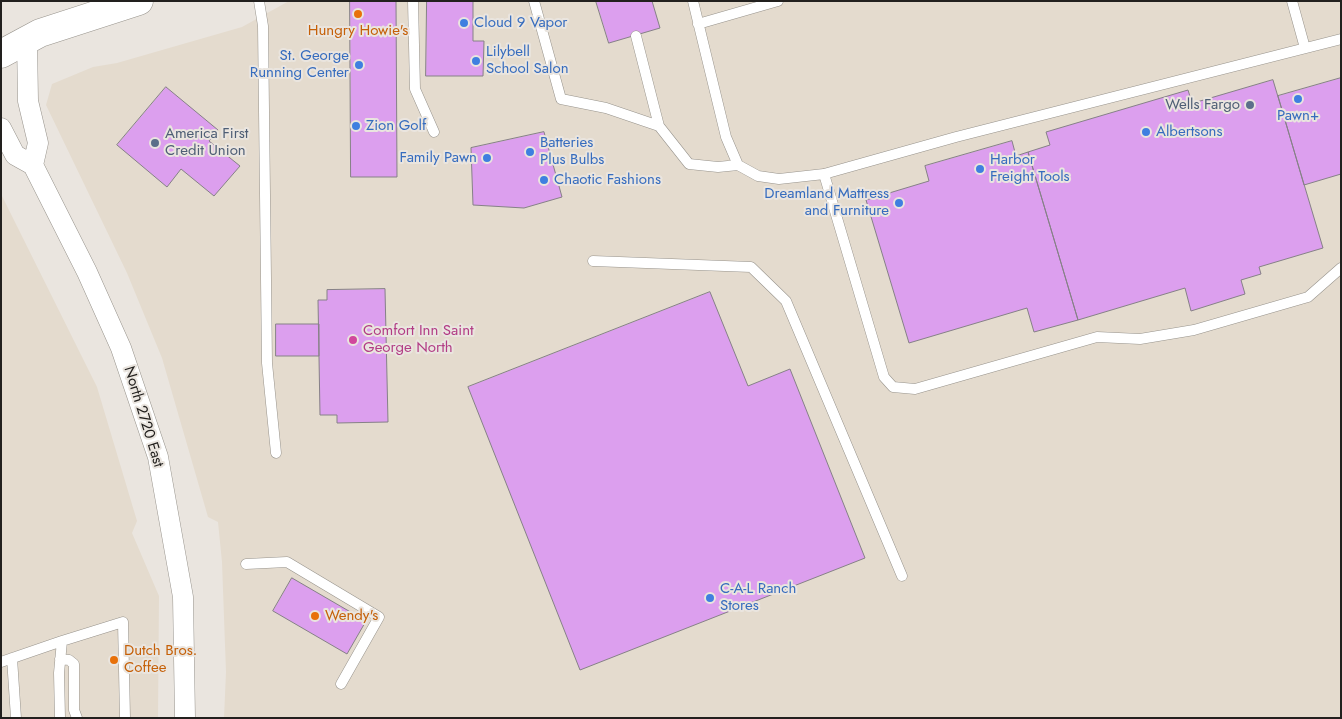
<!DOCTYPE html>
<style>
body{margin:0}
#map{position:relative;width:1342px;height:719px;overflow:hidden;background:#eae5df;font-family:Jost,sans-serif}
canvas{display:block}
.frame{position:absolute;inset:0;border:2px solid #22201e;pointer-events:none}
</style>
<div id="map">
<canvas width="1342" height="719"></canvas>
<div class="frame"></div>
</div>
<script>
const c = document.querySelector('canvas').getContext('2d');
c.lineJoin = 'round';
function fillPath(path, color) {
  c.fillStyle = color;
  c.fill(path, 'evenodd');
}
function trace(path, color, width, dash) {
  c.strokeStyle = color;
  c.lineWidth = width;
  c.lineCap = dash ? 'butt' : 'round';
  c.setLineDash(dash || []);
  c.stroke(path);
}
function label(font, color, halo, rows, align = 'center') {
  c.font = font + ' Jost,sans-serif';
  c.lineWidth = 4;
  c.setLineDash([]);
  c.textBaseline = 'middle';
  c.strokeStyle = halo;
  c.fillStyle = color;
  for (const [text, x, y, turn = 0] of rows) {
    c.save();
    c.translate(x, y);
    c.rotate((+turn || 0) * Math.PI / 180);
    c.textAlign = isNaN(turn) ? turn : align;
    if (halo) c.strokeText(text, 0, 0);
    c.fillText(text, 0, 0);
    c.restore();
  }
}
const built = new Path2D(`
 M289 1H1341V718H224L226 672 222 562 218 522 208 517 162 358 127 273 46 105 52 84 93 67 117 63 242 27Z
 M1 194 97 387 137 521 132 533 159 596 158 718H1Z`);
const building = new Path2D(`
 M350 1H396L397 177H351Z
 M427 1H473V41H484L483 76H426Z
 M596 1H652L660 28 609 43Z
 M1341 78V174L1304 185 1278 96Z
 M1273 80 1323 248 1259 267 1261 274 1241 280 1245 294 1191 311 1185 288 1078 320 1028 152 1050 145 1046 132 1188 90 1192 103Z
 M166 87 218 130 209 141 240 166 214 196 181 169 167 187 117 145Z
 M544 132 562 197 524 208 473 205 471 148Z
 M1012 141 1016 156 1028 152 1078 320 1034 332 1027 308 909 343 866 200 929 181 925 166Z
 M385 289 388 422 337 423V415H320L318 300H327V290Z
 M710 292 748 386 790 369 865 558 580 670 468 387Z
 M276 324H319V356H276Z
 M292 578 366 621 347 654 273 611Z`);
const service = new Path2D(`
 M259 1 263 26 267 363 276 453
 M413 1 415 89 434 132
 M534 1 561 99 606 108 659 126 689 164 718 167 738 165
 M693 1 726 137 738 165 758 176 779 179 824 174 956 137 1341 39
 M1292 1 1305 48
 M698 24 778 1
 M636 36 659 126
 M824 174 884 377 893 387 915 389 1097 337 1140 339 1194 330 1308 297 1341 268
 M593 261 751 267 786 301 902 576
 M246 564 287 562 379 617 341 684
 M12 658 16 718
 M60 659 69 660 74 664V710L77 718
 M1 662 62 641 123 622 125 718
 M60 718 59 673 62 641`);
const minor = new Path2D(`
 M27 40 28 101 38 143 33 165
 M1 128 15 155 33 165 87 272 121 348 158 457 183 597 185 718`);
const primary = new Path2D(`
 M1 54 40 33 139 1`);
const markers = [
 [358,14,5,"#e8710a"],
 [464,23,5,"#3f7fe0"],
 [476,61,5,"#3f7fe0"],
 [359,65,5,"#3f7fe0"],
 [1298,99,5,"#3f7fe0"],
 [1250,105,5,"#5c6f8a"],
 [356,126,5,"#3f7fe0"],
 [1146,132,5,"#3f7fe0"],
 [155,143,5,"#5c6f8a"],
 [530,152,5,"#3f7fe0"],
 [487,158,5,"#3f7fe0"],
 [980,169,5,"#3f7fe0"],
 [544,180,5,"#3f7fe0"],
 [899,203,5,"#3f7fe0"],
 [353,340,5,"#d1479c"],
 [710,598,5,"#3f7fe0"],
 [315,616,5,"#e8710a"],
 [114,660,5,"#e8710a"]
];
const shopNames = [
 ["Cloud 9 Vapor",474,23],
 ["Lilybell",486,52],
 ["School Salon",486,69],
 ["St. George",349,56,"right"],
 ["Running Center",349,73,"right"],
 ["Pawn+",1298,116,"center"],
 ["Zion Golf",366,126],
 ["Albertsons",1156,132],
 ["Batteries",540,143],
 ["Plus Bulbs",540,160],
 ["Family Pawn",477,158,"right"],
 ["Harbor",990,160],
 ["Freight Tools",990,177],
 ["Chaotic Fashions",554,180],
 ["Dreamland Mattress",889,194,"right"],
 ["and Furniture",889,211,"right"],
 ["C-A-L Ranch",720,589],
 ["Stores",720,606]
];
const foodNames = [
 ["Hungry Howie's",358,31,"center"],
 ["Wendy's",325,616],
 ["Dutch Bros.",124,651],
 ["Coffee",124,668]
];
const serviceNames = [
 ["Wells Fargo",1240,105],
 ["America First",165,134,"left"],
 ["Credit Union",165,151,"left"]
];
const hotelNames = [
 ["Comfort Inn Saint",363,331],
 ["George North",363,348]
];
const streetNames = [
 ["North 2720 East",143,417,73]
];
fillPath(built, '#e4dbce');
fillPath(building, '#dc9fee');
trace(building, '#868187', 1);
trace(service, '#97938c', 11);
trace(minor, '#97938c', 21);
trace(primary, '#97938c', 29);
trace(service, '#fff', 10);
trace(minor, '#fff', 20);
trace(primary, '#fff', 28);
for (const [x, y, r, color] of markers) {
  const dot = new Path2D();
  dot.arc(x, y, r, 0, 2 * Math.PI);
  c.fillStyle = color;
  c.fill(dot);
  trace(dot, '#eae5df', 2);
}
label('15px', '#366cbe', '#eae5df', shopNames, 'left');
label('15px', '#c56008', '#eae5df', foodNames, 'left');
label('15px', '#4e5e75', '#eae5df', serviceNames, 'right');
label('15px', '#b23c85', '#eae5df', hotelNames, 'left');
label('15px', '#22201e', '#eae5df', streetNames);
</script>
